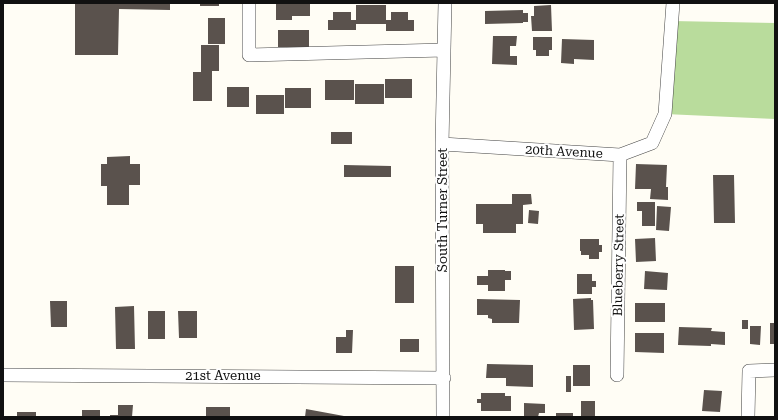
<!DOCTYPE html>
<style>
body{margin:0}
#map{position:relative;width:778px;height:420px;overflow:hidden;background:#fffdf5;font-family:"Roboto Serif",serif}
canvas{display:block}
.frame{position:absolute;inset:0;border:4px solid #111;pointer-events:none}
</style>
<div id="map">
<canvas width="778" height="420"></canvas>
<div class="frame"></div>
</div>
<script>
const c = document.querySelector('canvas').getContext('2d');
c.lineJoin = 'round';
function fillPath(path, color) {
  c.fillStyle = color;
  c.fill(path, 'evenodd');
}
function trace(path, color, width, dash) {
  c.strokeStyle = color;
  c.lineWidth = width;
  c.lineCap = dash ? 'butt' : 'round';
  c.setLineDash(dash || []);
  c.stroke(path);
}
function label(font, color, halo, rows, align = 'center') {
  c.font = font + ' "Roboto Serif",serif';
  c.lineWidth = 4;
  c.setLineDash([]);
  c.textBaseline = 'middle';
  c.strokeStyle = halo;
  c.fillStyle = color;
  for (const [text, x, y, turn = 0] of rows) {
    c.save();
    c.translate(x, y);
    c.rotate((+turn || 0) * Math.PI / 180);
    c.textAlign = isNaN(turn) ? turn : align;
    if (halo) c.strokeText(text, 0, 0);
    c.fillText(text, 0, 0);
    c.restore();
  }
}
const forest = new Path2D(`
 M672 21 775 23V72H774L775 119 665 114Z`);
const building = new Path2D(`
 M75 3H170V10L119 9 118 55H75Z
 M200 3H219V6H200Z
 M276 3H310V16H292V20H276Z
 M356 5H386V20H391V12H408V20H414V31H386V24H356V30H328V20H333V12H351V20H356Z
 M551 5 552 31H532L531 16H534V6Z
 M523 10V13H528V22H523V23L485 24V11Z
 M208 18H225V44H208Z
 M278 30H309V47H278Z
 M493 36H517L516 46H510V56H517V65L492 64Z
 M533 37H552V50H549V56H536V50H533Z
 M562 39 594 40V60L574 59V64L561 63Z
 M201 45H219V71H212V101H193V72H201Z
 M385 79H412V98H385Z
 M325 80H354V100H325Z
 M355 84H384V104H355Z
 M227 87H249V107H227Z
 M285 88H311V108H285Z
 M256 95H284V114H256Z
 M331 132H352V144H331Z
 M130 156V164H140V185H129V205H107V186H101V164H107V157Z
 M636 164 667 165 666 187H668V200L650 199 651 189H635Z
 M344 165 391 166V177H344Z
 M713 175H734L735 223H714Z
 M512 194H531L532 204 523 205V224H516V233H483V224H476V204H512Z
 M637 202H655V226H642V211H637Z
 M657 206 671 207 669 231 656 230Z
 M529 210 539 211 538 224 528 223Z
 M655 238 656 261 636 262 635 239Z
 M580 239H599V245H602V252H599V259H589V255H581V251H580Z
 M395 266H414V303H395Z
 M488 270H505V271H511V280H505V291H488V285H477V276H488Z
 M645 271 668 273 667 290 644 289Z
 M577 274H592V281H596V287H592V294H577Z
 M591 298V300H593L594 329 574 330 573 299Z
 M477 299 520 300 519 323H492V319L488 318V315H477Z
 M50 301H67V327H51Z
 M635 303H665V322H635Z
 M134 306 135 349H116L115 307Z
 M148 311H165V339H148Z
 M178 311H197V338H179Z
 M742 320H748V329H742Z
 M770 323H775V344H770Z
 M750 326H761L760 345 750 344Z
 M679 327 712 328 711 331 725 332V345L711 344V346L678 345Z
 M346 330H353L352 353H336V337H346Z
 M635 333H664V353L635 352Z
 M400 339H419V352H400Z
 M487 364 533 365V387L506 386V378H486Z
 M573 365H590V386H573Z
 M566 376H571V392H566Z
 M704 390 722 391 720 412 702 411Z
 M481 393H505V396H511V411H481V403H477V399H481Z
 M581 401H595V417H581Z
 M524 403 545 404V413H539L538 417H524Z
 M118 405H133L132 417H110V415H118Z
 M206 407H230V417H206Z
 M306 409 344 416V417H305Z
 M82 410H100V417H82Z
 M17 412H36V417H17Z
 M556 413H573V417H556Z`);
const street = new Path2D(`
 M249 3V55L444 50
 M442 144 620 155 652 143 665 114 673 3
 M3 375 444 378
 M617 375 620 155
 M443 417 442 144 445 3
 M748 417 749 371 775 370`);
const streetNames = [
 ["20th Avenue",564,152,3],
 ["South Turner Street",443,210,-90],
 ["Blueberry Street",619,265,-89],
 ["21st Avenue",223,376]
];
fillPath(forest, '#b9dc9c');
fillPath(building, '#5a524d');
trace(street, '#444', 14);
trace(street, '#fff', 13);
label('13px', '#111', '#fff', streetNames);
</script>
